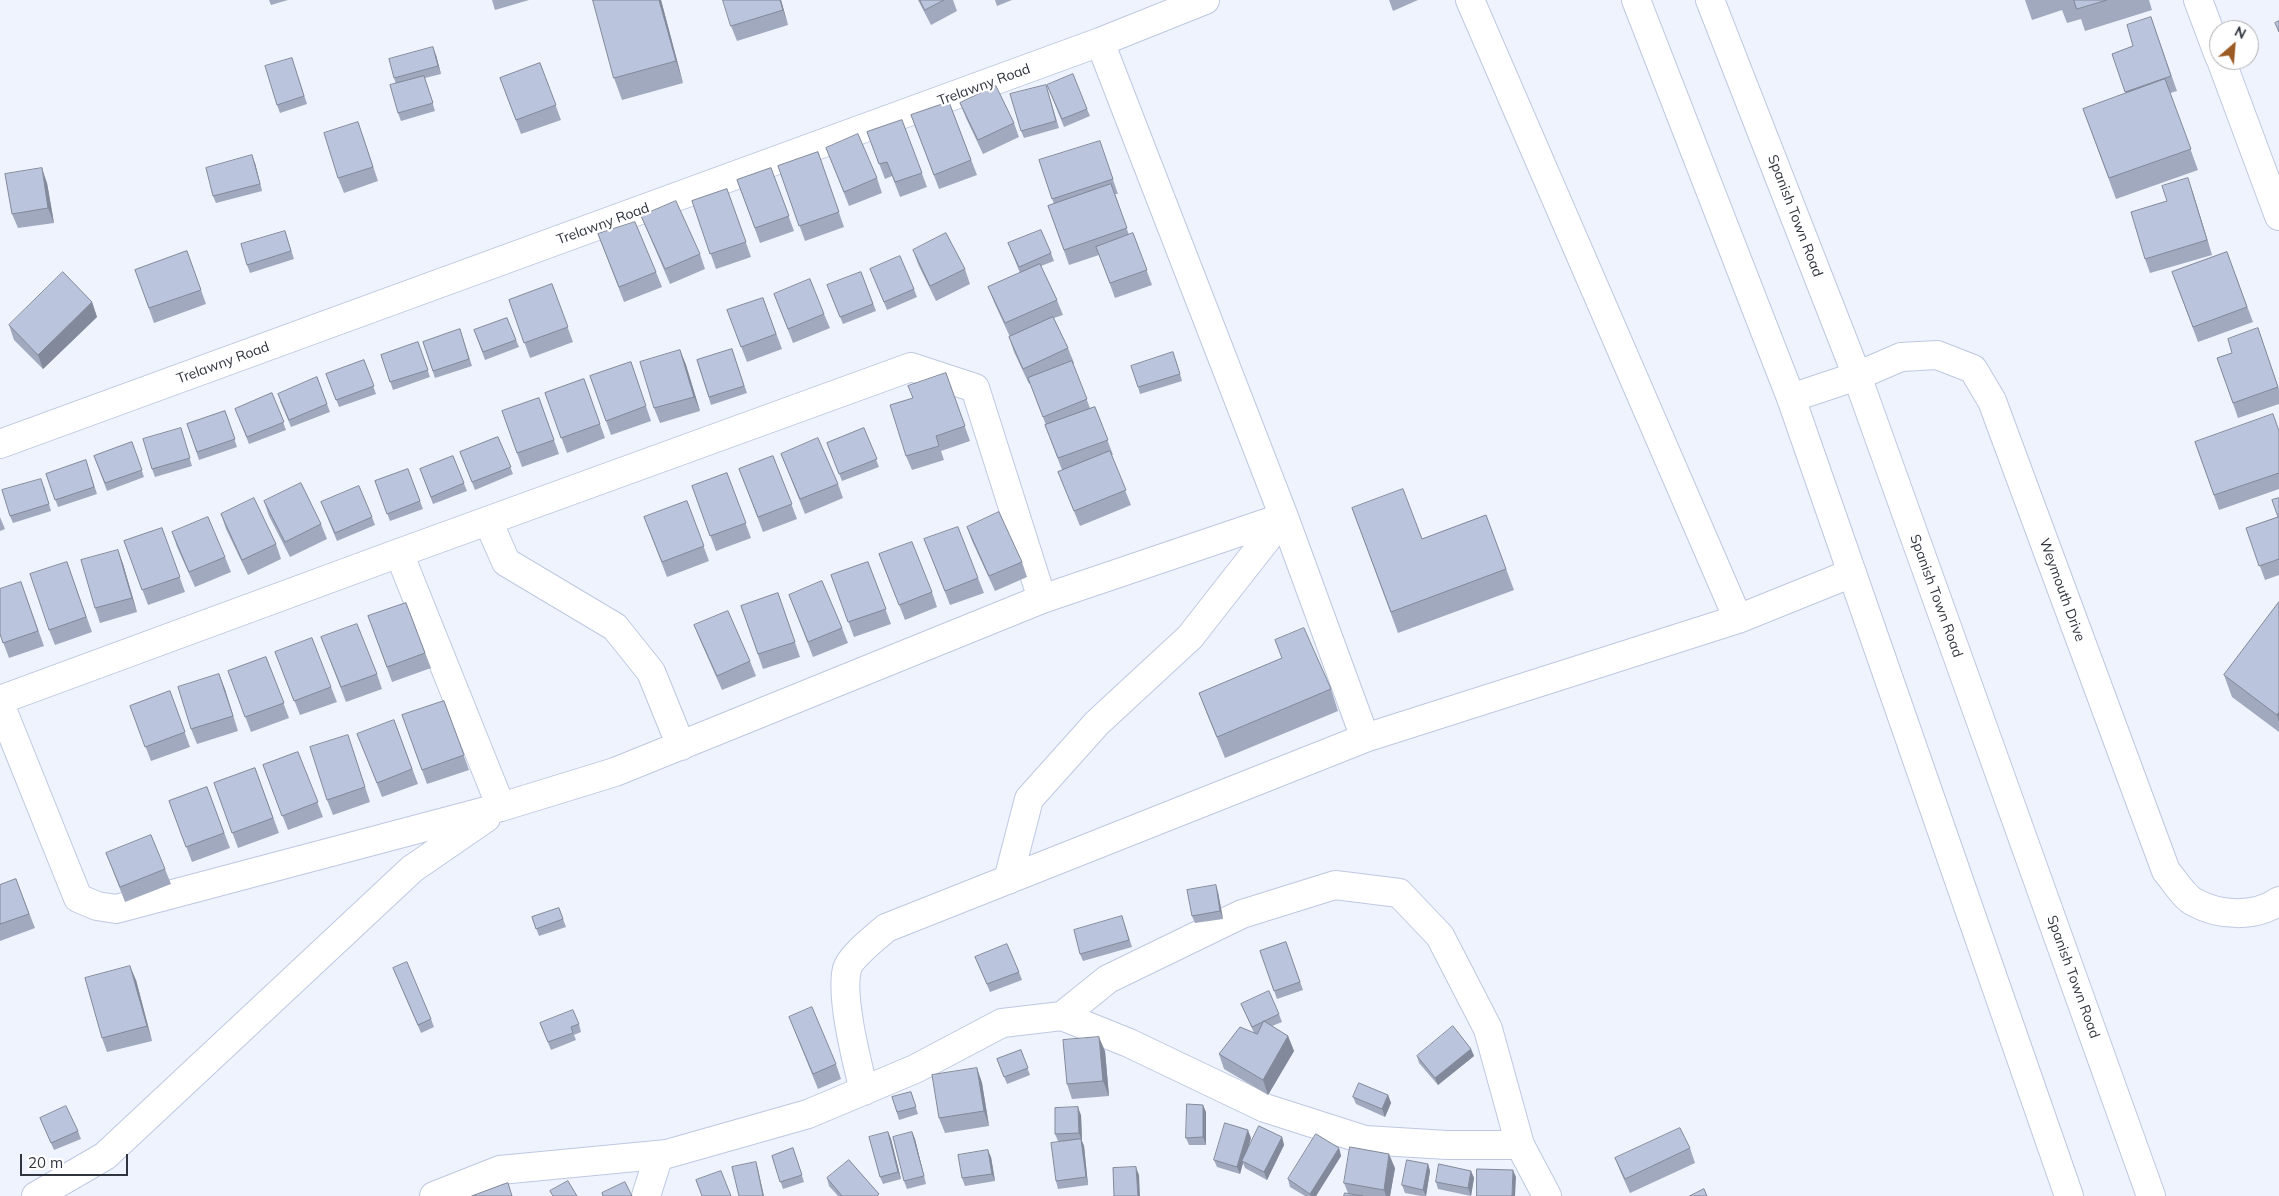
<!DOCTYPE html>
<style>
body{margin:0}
#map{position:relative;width:2279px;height:1196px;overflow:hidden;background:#eff3fd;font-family:Mulish,sans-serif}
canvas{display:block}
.north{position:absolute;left:2209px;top:20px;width:50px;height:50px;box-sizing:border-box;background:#fff;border:1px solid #acaeb2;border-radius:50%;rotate:27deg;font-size:14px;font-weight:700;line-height:20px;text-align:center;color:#30343e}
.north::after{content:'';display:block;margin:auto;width:18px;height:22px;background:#9c5b25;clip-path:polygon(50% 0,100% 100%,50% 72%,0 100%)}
.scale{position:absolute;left:20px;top:1154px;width:108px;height:22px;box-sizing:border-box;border:2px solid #30343e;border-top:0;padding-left:6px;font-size:15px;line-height:18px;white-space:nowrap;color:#30343e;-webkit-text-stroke:4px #fff;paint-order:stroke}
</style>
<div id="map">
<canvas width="2279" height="1196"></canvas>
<div class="north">N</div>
<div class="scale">20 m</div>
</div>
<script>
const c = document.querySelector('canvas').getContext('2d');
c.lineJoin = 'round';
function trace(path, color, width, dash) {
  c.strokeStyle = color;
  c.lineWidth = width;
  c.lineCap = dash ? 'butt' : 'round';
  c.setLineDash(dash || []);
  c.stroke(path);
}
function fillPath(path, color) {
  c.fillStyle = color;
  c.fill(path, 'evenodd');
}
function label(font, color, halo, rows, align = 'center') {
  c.font = font + ' Mulish,sans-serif';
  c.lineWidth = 4.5;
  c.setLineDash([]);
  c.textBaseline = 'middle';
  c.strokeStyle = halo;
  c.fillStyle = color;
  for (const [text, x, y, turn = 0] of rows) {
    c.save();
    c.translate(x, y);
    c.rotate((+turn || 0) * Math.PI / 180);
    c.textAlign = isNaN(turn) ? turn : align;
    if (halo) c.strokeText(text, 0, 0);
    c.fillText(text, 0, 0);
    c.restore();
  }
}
const street = new Path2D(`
 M1470 0 1738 619
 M2198 0 2219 56
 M1100 42 1284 517 1365 738
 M2221 60 2279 216
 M0 444 1100 42 1205 0
 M488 521 506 562 615 627 651 672 681 746
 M399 553 911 367 975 388 1042 599
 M0 700 399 553 501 807 615 772 1042 599 1284 517
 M0 704 78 898 97 906 116 909 501 807
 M1008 880 1029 799 1097 723 1190 637 1284 517
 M1062 1016 1108 979 1242 914 1335 885 1399 893 1440 936 1488 1029 1520 1145 1547 1196
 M864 1091C857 1062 840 997 847 969 850 957 876 937 886 928L1365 738 1738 619 1852 573
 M36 1196 105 1156 412 869 486 818
 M434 1196 500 1170 667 1154 808 1114 915 1069 1002 1023 1062 1016 1129 1043 1265 1108 1365 1140 1447 1145H1520
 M646 1196 659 1155`);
const secondary = new Path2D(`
 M1791 398 1857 376 1901 357 1937 355 1973 369 1992 401 2166 871C2174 880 2184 897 2194 902 2219 916 2255 918 2279 901`);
const highway = new Path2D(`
 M1636 0 1791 398 2069 1196
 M1710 0 1857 376 2151 1196`);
const wall = new Path2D(`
 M269 0H288L271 5Z
 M492 0H529L495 10Z
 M593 0H661L683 83 622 100 614 78Z
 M781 0 788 25 737 41 731 26Z
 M918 0H953L957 11 931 25Z
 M995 0H1012L997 6Z
 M1389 0H1418L1393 11Z
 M2025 0H2149L2152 10 2085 31 2081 19 2067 23 2062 10 2032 20Z
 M2151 17 2177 91 2170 93 2198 170 2116 199 2083 109 2126 94 2112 54 2133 46Z
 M436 55 441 74 425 78 435 111 401 121 398 113 396 84 394 78Z
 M292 58 307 104 280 113 277 105Z
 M540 63 561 120 521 134 500 78Z
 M1046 85 1059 128 1024 138 1021 131Z
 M1047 85 1087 109 1090 116 1064 127Z
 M949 102 977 175 939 189 911 115Z
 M960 103 1014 123 1019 137 983 154 966 118Z
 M902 120 927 187 900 197 892 176 885 179 867 132Z
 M363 136 378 181 344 193 338 178Z
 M826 148 877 178 882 193 849 206Z
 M818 152 844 227 805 241 778 166Z
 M1105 156 1118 194H1115L1129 235 1133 233 1152 285 1115 298 1099 255 1069 265 1048 206 1054 204 1039 160Z
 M255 163 262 191 216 203 213 196Z
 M771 168 794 231 760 243 737 180Z
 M47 183 54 223 18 228 12 214Z
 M727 189 751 257 716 269 692 201Z
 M2193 193 2212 255 2150 273 2145 259 2167 201Z
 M641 216 700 254 705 269 670 284 647 230Z
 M285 231 294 259 250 273 247 265Z
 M598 234 656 272 662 287 624 302Z
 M1008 243 1051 253 1054 261 1041 266 1057 300 1063 315 1054 318 1068 348 1074 363 1073 364 1090 408 1095 407 1113 455H1111L1131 505 1080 526 1058 472 1062 470 1045 425H1046L1030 383 1029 384 1014 352 1009 337H1010L994 302 988 287 1020 273Z
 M913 250 965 269 970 284 936 301 918 264Z
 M187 251 206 304 154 323 135 270Z
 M2227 252 2253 322 2198 342 2172 272Z
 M870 269 914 289 917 297 887 310Z
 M861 272 876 311 843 324 830 293Z
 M552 284 573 342 530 358 509 300Z
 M774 294 824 314 830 328 793 343Z
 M763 298 782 349 747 362 727 310Z
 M92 302 97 317 43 369 14 340 9 325Z
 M507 318 519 347 485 360 474 330Z
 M2258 328 2279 389V404L2238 418 2217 358 2232 353Z
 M460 329 472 366 435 378 423 342Z
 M418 342 430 377 393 390 381 355Z
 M732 349 747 393 711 405 697 360Z
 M680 350 686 365 700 411 660 423 654 408Z
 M364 360 376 394 339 407 326 374Z
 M1176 360 1182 381 1140 394 1138 387Z
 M631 362 651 421 611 435 590 376Z
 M946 373 970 441 941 451 944 460 912 470 906 456 913 398Z
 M317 377 330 412 291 427 280 401Z
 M584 379 605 438 567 453 545 393Z
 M272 393 286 430 249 444 235 409Z
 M539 398 559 454 522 467 502 411Z
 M225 411 237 447 199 460 187 424Z
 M864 428 879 467 842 481 827 443Z
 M2279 431V489L2219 510 2195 442Z
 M183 436 192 466 155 477 152 469Z
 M498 437 513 474 475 490 460 452Z
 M132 442 144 477 107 491 94 456Z
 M781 454 838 484 843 498 805 514Z
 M453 456 467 491 433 504 420 469Z
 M773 456 797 519 763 532 739 469Z
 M86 460 97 494 58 507 46 474Z
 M408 469 423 509 390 521 375 481Z
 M727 473 751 538 716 551 692 486Z
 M44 486 51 511 13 523 10 516Z
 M2279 498V575L2265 580 2246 528 2278 517Z
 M264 501 321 524 327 539 290 557 269 516Z
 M687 501 709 561 667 577 644 517Z
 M321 502 372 517 375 525 337 541Z
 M1352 508 1422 539 1486 515 1514 590 1398 633Z
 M221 514 276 544 281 559 248 575 226 529Z
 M0 517 5 529 0 531Z
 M967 527 1022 562 1027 577 995 591 972 541Z
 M162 528 185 592 148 605 124 541Z
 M172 532 225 557 231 572 195 587 177 547Z
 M924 539 978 578 984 593 950 605Z
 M118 550 123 564 137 612 100 623 95 608Z
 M879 554 932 592 937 607 905 620Z
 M67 562 92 632 55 645 49 630Z
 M868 562 891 624 854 637 831 575Z
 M21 582 44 646 9 658 0 634Z
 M778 593 800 657 763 669 741 606Z
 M789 595 842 628 848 643 813 657Z
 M2279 602V732L2232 697 2224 675Z
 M406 603 431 668 392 682 368 616Z
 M694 625 750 661 756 676 722 690 700 640Z
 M321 637 377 674 382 689 346 702Z
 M266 657 289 718 251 732 228 671Z
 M281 667 331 687 337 702 300 715Z
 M219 674 238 731 197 744 191 729Z
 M1331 689 1338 711 1225 758 1207 714 1199 693Z
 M170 691 190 747 151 761 130 706Z
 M444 701 469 770 427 784 402 715Z
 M394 720 418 784 382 797 363 748Z
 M353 750 370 802 333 815 327 800Z
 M298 752 323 817 288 830 263 765Z
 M255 768 279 833 238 848 214 783Z
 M207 787 230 848 192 862 169 801Z
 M106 853 165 869 171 884 125 902Z
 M16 879 35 928 0 941V885Z
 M1218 892 1223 919 1195 923 1192 916Z
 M559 908 566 927 539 936 532 917Z
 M1122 916 1132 947 1083 961 1080 954Z
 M1286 942 1303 990 1277 999 1260 951Z
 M975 957 1019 972 1022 980 990 992Z
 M393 968 431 1019 434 1027 421 1033Z
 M136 980 152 1041 107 1052 102 1038Z
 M1241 1004 1279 1014 1282 1022 1272 1026 1288 1036 1294 1051 1268 1095 1224 1069 1219 1054 1254 1033Z
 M789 1017 836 1064 841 1079 818 1089Z
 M540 1023 579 1024 581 1032 574 1035 576 1040 551 1050Z
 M1471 1049 1474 1056 1438 1085 1419 1063 1417 1056Z
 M1021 1050 1030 1075 1007 1084 997 1059Z
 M1105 1051 1109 1096 1072 1099 1067 1084Z
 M977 1068 982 1083 989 1126 945 1133 939 1118Z
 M911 1092 918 1114 899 1120 892 1097Z
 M1388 1095 1391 1103 1385 1117 1356 1104 1353 1097Z
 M1206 1112V1145H1189L1186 1138Z
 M1081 1115 1082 1141 1084 1146 1088 1185 1058 1189 1056 1181 1063 1141H1058L1055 1134Z
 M40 1118 78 1131 81 1139 54 1150Z
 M888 1132 891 1139 901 1179 883 1184 880 1177Z
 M912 1132 915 1139 926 1184 907 1189 904 1181Z
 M1282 1137 1284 1145 1267 1180 1245 1168 1243 1163 1240 1174 1217 1167 1214 1160 1251 1138 1247 1151Z
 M793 1148 804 1182 783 1189 772 1156Z
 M1339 1148 1341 1156 1316 1196H1305L1290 1187 1288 1179Z
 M1690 1148 1695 1163 1630 1193 1621 1173 1615 1158Z
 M991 1157 995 1181 965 1186 962 1178Z
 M1428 1164 1430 1171 1426 1196H1421L1405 1193 1402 1185Z
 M1395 1168 1390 1196H1344L1348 1193 1344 1183Z
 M1471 1171 1474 1178 1471 1196 1438 1189 1436 1182Z
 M827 1178 879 1196H838L829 1186Z`);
const shadedWall = new Path2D(`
 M659 0H661L683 83 676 61Z
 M780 0H781L788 25 783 10Z
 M433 47 436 55 441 74 438 66Z
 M252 155 255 163 262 191 260 184Z
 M42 168 47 183 54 223 48 208Z
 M2188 178 2193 193 2212 255 2207 240Z
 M92 302 97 317 43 369 38 355Z
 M680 350 686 365 700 411 694 397Z
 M118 550 123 564 137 612 132 598Z
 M219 674 225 689 238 731Z
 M2279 712V722L2277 715Z
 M1216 885 1218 892 1223 919 1220 911Z
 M130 966 136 980 152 1041 147 1026Z
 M1288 1036 1294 1051 1268 1095 1263 1080Z
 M1099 1037 1105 1051 1109 1096 1103 1081Z
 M1471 1049 1474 1056 1438 1085 1435 1078Z
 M977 1068 982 1083 989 1126 984 1111Z
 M1388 1095 1391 1103 1385 1117 1382 1109Z
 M1203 1105 1206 1112V1145L1203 1137Z
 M1078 1107 1081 1115 1082 1141 1079 1133Z
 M1248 1130 1251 1138 1244 1162 1242 1161 1243 1163 1240 1174 1237 1167Z
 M888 1132 891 1139 901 1179 898 1172Z
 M912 1132 915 1139 926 1184 924 1176Z
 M1282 1137 1284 1145 1267 1180 1264 1172Z
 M1081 1139 1084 1146 1088 1185 1086 1177Z
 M1339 1148 1341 1156 1316 1196H1311L1310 1194Z
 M988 1150 991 1157 995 1181 992 1174Z
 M1389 1154 1395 1168 1390 1196H1386L1384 1190Z
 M756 1162 758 1169 764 1196H763Z
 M1428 1164 1430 1171 1426 1196 1423 1190Z
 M1136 1167 1139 1175 1140 1196H1138Z
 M1513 1170 1516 1177 1515 1196H1512Z
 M1471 1171 1474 1178 1471 1196 1468 1188Z`);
const building = new Path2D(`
 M593 0H659L676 61 614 78Z
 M723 0H780L783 10 731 26Z
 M920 0H944L925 10Z
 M2074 0H2107L2077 9Z
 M2151 17 2171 76 2125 92 2112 54 2133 46 2127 25Z
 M2279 21V32L2275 23Z
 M433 47 438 66 394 78 389 59Z
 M292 58 304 96 277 105 265 66Z
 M540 63 556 105 516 120 500 78Z
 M1073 74 1087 109 1062 119 1047 85Z
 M424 76 433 103 398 113 390 85Z
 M2165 79 2191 149 2109 178 2083 109Z
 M1046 85 1056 121 1021 131 1010 94Z
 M996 86 1014 123 978 140 960 103Z
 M949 102 971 160 934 175 911 115Z
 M902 120 922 173 895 182 887 162 879 164 867 132Z
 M358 122 373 167 338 178 324 133Z
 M858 134 877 178 844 192 826 148Z
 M1100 141 1113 179 1052 199 1039 160Z
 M818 152 839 212 799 226 778 166Z
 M252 155 260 184 213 196 206 168Z
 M42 168 48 208 12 214 5 174Z
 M771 168 789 216 755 228 737 180Z
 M2188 178 2207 240 2145 259 2131 212 2167 201 2162 186Z
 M1111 184 1127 228 1064 250 1048 206Z
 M727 189 746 242 710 254 692 201Z
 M676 201 700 254 665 269 641 216Z
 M635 222 656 272 619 287 598 234Z
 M1041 230 1051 253 1019 267 1008 243Z
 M285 231 291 251 247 265 241 244Z
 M946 233 965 269 930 286 913 250Z
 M1133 233 1147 270 1110 283 1096 247Z
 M187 251 201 290 149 308 135 270Z
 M2227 252 2247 307 2193 327 2172 272Z
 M900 256 914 289 884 302 870 269Z
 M1040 264 1057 300 1005 323 988 287Z
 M63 272 92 302 38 355 9 325Z
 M861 272 873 304 840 317 827 285Z
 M810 279 824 314 788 329 774 294Z
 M552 284 568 327 524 343 509 300Z
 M763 298 776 334 741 347 727 310Z
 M1053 317 1068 348 1023 369 1009 337Z
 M507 318 516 340 483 352 474 330Z
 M2258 328 2278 387 2233 403 2217 358 2232 353 2228 339Z
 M460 329 469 359 433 371 423 342Z
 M418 342 428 370 390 382 381 355Z
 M732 349 744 386 709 397 697 360Z
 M680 350 694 397 654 408 640 362Z
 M1173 352 1180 374 1138 387 1131 366Z
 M364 360 374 386 336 400 326 374Z
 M1072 361 1087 399 1043 417 1028 378Z
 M631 362 646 406 606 421 590 376Z
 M946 373 965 426 936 436 939 446 906 456 890 405 913 398 908 386Z
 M317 377 327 404 289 420 278 394Z
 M584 379 600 424 561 438 545 393Z
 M272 393 284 422 247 437 235 409Z
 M539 398 554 440 517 453 502 411Z
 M1095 407 1108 440 1058 458 1045 425Z
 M225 411 235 439 197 452 187 424Z
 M2273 414 2279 431V473L2214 495 2195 442Z
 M181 428 190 458 152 469 143 439Z
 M864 428 877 459 839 474 827 443Z
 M498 437 511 467 472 482 460 452Z
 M818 438 838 484 800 499 781 454Z
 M132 442 142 470 105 483 94 456Z
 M1110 451 1126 490 1074 511 1058 472Z
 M453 456 464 483 431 497 420 469Z
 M773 456 792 504 758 517 739 469Z
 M86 460 94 487 55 500 46 474Z
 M408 469 420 501 387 514 375 481Z
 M727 473 746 523 710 536 692 486Z
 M41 479 49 504 10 516 2 490Z
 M301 483 321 524 285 542 264 501Z
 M359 486 372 517 335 533 321 502Z
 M1403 489 1422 539 1486 515 1506 569 1391 612 1352 508Z
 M254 498 276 544 242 560 221 514Z
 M2279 498V559L2259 566 2246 528 2278 517 2272 500Z
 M687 501 704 546 662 562 644 517Z
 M999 512 1022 562 989 576 967 527Z
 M208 517 225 557 189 572 172 532Z
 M958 527 978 578 945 591 924 539Z
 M162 528 180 577 142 590 124 541Z
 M912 542 932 592 899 605 879 554Z
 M118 550 132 598 95 608 81 560Z
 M67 562 86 617 49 630 30 574Z
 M868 562 886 609 848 622 831 575Z
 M822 581 842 628 808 642 789 595Z
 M21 582 38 631 3 643 0 634V589Z
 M778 593 795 642 758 654 741 606Z
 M2279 602V712L2277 715 2224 675Z
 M406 603 425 653 387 667 368 616Z
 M728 611 750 661 717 676 694 625Z
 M357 624 377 674 341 687 321 637Z
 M1304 628 1331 689 1217 737 1199 693 1282 658 1275 640Z
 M312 638 331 687 294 701 275 652Z
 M266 657 284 703 245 717 228 671Z
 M219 674 233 716 191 729 178 687Z
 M170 691 185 732 145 747 130 706Z
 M444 701 464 755 422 770 402 715Z
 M394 720 412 769 377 783 357 734Z
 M348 735 365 787 327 800 310 747Z
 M298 752 318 802 282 816 263 765Z
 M255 768 273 818 232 833 214 783Z
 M207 787 224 833 186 847 169 801Z
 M151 835 165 869 120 887 106 853Z
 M16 879 29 914 0 924V885Z
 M1216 885 1220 911 1192 916 1187 890Z
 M559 908 563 919 536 929 532 917Z
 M1122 916 1129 940 1080 954 1074 930Z
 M1286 942 1300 982 1274 991 1260 951Z
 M1007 944 1019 972 987 984 975 957Z
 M407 962 431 1019 418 1025 393 968Z
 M130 966 147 1026 102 1038 85 978Z
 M1269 991 1279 1014 1252 1027 1241 1004Z
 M812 1007 836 1064 813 1074 789 1017Z
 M573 1010 579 1024 571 1027 573 1033 548 1042 540 1023Z
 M1264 1021 1288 1036 1263 1080 1219 1054 1240 1027 1257 1034Z
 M1453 1026 1471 1049 1435 1078 1417 1056Z
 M1099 1037 1103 1081 1067 1084 1063 1040Z
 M1021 1050 1028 1068 1004 1077 997 1059Z
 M977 1068 984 1111 939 1118 932 1075Z
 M1359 1083 1388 1095 1382 1109 1353 1097Z
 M911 1092 916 1107 897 1112 892 1097Z
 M1187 1104 1203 1105V1137L1186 1138Z
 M66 1106 78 1131 51 1143 40 1118Z
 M1078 1107 1079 1133 1055 1134V1108Z
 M1225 1123 1248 1130 1237 1167 1214 1160Z
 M1259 1126 1282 1137 1264 1172 1242 1161Z
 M1680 1128 1690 1148 1625 1179 1615 1158Z
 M888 1132 898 1172 880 1177 869 1137Z
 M912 1132 924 1176 904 1181 893 1137Z
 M1316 1134 1339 1148 1310 1194 1288 1179Z
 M1081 1139 1086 1177 1056 1181 1051 1143Z
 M1350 1147 1389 1154 1384 1190 1344 1183Z
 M793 1148 802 1175 780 1182 772 1156Z
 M988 1150 992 1174 962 1178 958 1155Z
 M849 1160 879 1194 877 1196H842L827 1178Z
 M1407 1160 1428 1164 1423 1190 1402 1185Z
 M756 1162 763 1196H739L732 1167Z
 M1439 1164 1471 1171 1468 1188 1436 1182Z
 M1136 1167 1138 1196H1114L1113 1168Z
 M1477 1169 1513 1170 1512 1196H1477Z
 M721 1171 731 1196H702L696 1180Z
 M568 1181 577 1196H553L550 1191Z
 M625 1182 632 1196H603L602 1193Z
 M508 1183 512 1196H472Z
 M1704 1189 1707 1196H1690Z
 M1345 1193 1363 1196H1344Z`);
const streetNames = [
 ["Trelawny Road",984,85,-20],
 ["Spanish Town Road",1795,216,69],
 ["Trelawny Road",603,224,-20],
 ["Trelawny Road",223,363,-20],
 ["Weymouth Drive",2062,590,70],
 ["Spanish Town Road",1936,596,70],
 ["Spanish Town Road",2073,977,70]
];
trace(street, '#bec8e1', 30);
trace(secondary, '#bec8e1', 30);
trace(highway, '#bec8e1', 30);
trace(street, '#fff', 28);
trace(secondary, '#fff', 28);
trace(highway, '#fff', 28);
fillPath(wall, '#a0a9bd');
fillPath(shadedWall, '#82899a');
fillPath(building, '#bac4dc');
trace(building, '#82899a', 1);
label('14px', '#30343e', '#fff', streetNames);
</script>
